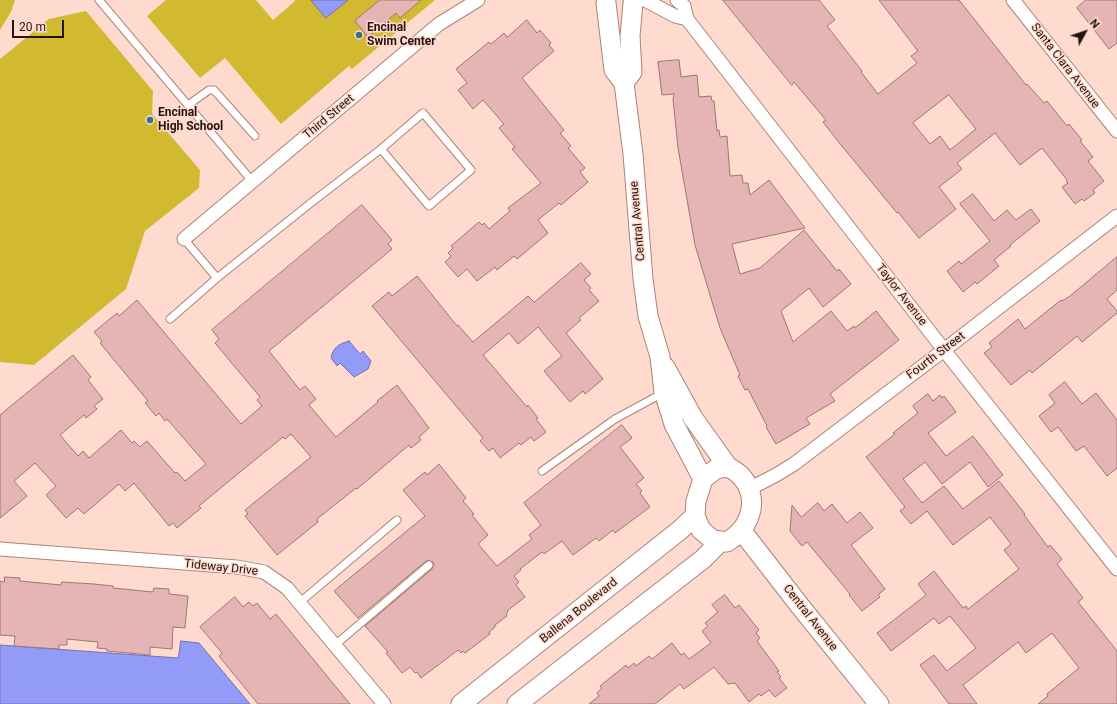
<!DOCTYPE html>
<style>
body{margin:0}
#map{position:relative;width:1117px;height:704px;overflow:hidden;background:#ffdace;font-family:Roboto,sans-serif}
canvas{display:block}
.north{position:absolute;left:1065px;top:12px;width:40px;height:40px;-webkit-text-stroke:3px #ffdace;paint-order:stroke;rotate:50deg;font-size:11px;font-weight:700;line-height:16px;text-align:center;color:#24140f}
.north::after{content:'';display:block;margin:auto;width:14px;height:18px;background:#24140f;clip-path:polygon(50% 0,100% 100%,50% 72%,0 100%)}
.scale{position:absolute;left:12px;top:20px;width:52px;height:18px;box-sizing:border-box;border:2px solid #24140f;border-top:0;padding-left:5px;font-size:12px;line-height:14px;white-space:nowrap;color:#24140f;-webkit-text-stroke:3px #ffdace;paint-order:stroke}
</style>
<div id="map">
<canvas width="1117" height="704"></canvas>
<div class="north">N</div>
<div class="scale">20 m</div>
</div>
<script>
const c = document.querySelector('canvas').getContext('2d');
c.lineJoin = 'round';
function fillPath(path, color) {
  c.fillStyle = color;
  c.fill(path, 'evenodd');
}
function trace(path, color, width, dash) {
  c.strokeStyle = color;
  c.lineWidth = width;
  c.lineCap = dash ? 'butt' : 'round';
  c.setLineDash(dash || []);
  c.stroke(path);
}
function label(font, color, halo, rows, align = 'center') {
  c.font = font + ' Roboto,sans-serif';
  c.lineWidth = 3;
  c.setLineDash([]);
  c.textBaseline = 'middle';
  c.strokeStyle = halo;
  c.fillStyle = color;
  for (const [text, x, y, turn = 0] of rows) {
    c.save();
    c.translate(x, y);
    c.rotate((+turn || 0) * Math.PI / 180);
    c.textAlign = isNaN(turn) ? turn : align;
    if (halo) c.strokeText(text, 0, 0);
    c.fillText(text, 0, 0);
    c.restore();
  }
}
const green = new Path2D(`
 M0 0H15L11 12 0 30Z
 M166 0H256L273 20 295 1V0H435L352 69 349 66 281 124 225 58 200 78 147 16Z
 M86 11 153 91 152 114 200 170 199 188 145 231 126 289 34 365 0 362V59L49 19Z`);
const water = new Path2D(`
 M311 0H348L326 18Z
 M349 341 360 354 363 351 371 361 368 369 354 377 340 363 337 366 331 358C333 348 338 344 349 341Z
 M181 641 199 643 250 704H0V645L178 658Z`);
const building = new Path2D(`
 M380 0H421L400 18 396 13 368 37 355 21Z
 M723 0H819L835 20 827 26 862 71 861 72 878 94 917 63 911 56 918 51 879 0H959L1026 85 1027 84 1044 103 1047 101 1067 126 1069 124 1082 140 1080 141 1093 157 1088 161 1104 181 1093 190 1095 193 1084 201 1082 199 1075 204 1062 187 1068 183 1066 181 1067 180 1042 148 1020 165 995 133 957 163 962 169 939 187 956 209 919 238 898 212 897 213 837 140 823 122 826 120 794 82 792 85ZM949 95 976 129 950 150 940 136 930 144 913 123Z
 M1086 0H1117V43L1109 49 1077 8Z
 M527 20 537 33 540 30 551 43 549 45 554 51 522 78 564 130 560 133 571 146 568 148 585 168 580 172 588 182 561 205 559 203 538 220 548 233 517 259 514 256 497 270 495 267 477 281 467 269 458 277 445 262 451 256 448 253 453 248 451 246 479 222 482 225 484 223 489 229 510 211 508 208 541 183 512 149 515 147 499 128 504 124 483 100 473 109 458 90 467 83 456 69 489 42 491 44 504 33 507 37Z
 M679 60 681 77 697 75 699 97 711 96 712 101H714L717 131 719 130 720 137 727 136 730 176 742 175 743 183H748L750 195 769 180 805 228 732 244 740 274 760 268 804 230 837 271 839 269 851 284 823 307 809 288 781 311 793 342 831 311 847 331 854 326 855 328 876 311 899 340 830 394 835 401 806 418 810 424 776 444 766 427 767 426 748 389 745 390 738 376 740 375 720 328 695 245 678 148 673 99 674 94 662 95 658 62Z
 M973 194 994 221 1007 210 1016 220 1031 209 1040 221 1010 245 1011 246 994 260 999 266 977 284 975 282 963 292 947 271 959 261 961 264 990 241 960 204Z
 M362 205 392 240 388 244 392 249 269 351 300 390 305 386 316 399 309 405 336 437 378 402 377 401 397 385 429 428 419 437 421 440 411 448 409 445 357 489 356 488 317 519 318 522 277 555 245 516 248 514 245 510 311 457 291 434 285 439 283 437 223 486 199 506 201 508 177 528 173 523 169 526 134 483 125 491 119 484 84 514 78 508 66 518 46 495 56 486 35 463 14 481 27 496 0 518V415L73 355 91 377 88 380 103 399 94 406 97 409 86 418 84 415 60 435 78 456 83 451 89 458 121 430 132 443 134 441 140 447 147 441 175 473 177 472 185 481 206 464 167 419 165 421 159 413 156 416 145 403 148 401 100 343 102 341 94 332 117 313 119 316 137 300 241 424 262 406 257 400 260 397 215 343 219 339 212 330Z
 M1117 257V290L1107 299 1117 311V313L1082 342 1077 336 1032 373 1030 370 1011 385 984 353 992 347 989 343 1018 319 1025 329 1061 300 1062 301 1070 296Z
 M581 263 591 274 584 280 591 288 589 290 599 301 579 318 581 320 566 333 603 379 585 394 583 391 570 402 544 371 562 356 538 327 518 344 509 333 483 355 527 407 528 405 538 418 536 419 546 432 534 441 531 437 521 445 519 443 500 458 493 448 489 451 480 441 483 438 372 306 389 292 392 296 417 276 457 326 458 325 473 342 528 296 534 302Z
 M1065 382 1082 404 1096 393 1117 420V468L1107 476 1084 446 1076 451 1058 427 1051 432 1039 416 1055 403 1049 395Z
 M928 394 933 401 940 395 942 398 944 396 956 412 928 433 946 456 973 436 1003 475 988 487 970 462 942 484 925 462 903 479 922 503 944 486 963 509 999 481 1025 514 1024 515 1048 547 1050 545 1062 559 1057 564 1083 598 1078 602 1117 651V704H1038L1048 696 1047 694 1079 668 1052 633 1026 653 1018 642 963 685 977 704H949L920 665 934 655 947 671 976 648 950 616 939 624 934 618 891 651 877 633 926 595 918 584 934 571 963 608 966 606 968 609 1019 569 1004 550 1011 544 990 517 953 545 927 511 911 524 900 511 905 507 866 457 895 434 893 433 918 413 913 406Z
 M622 425 632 438 620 447 644 478 636 484 642 491 640 493 650 507 615 533 613 530 599 541 596 538 573 555 562 541 544 554 542 552 520 569 521 570 514 576 519 582 516 585 525 597 507 611 508 612 506 614 507 616 495 625V627L489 632 490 634 465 653 463 651 461 653 458 650 421 678 417 672 415 673 410 667 402 673 386 653 388 652 365 626 432 569 434 564 433 562 428 560 426 561 358 618 334 591 425 516 403 490 425 472 427 475 439 464 466 498 463 501 474 514 472 515 488 535 478 544 497 566 532 539 529 535 541 525 524 503Z
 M818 503 824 511 832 504 847 523 860 512 873 528 851 545 885 589 878 595 880 597 862 611 849 595 850 594 807 542 802 546 790 531 792 505 801 517Z
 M5 577 20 578V581L61 585 62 582 94 584 113 586V588L153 592 154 588 169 589V594L188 596 185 628 173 627 172 649 150 647V655L107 651V649L97 648 98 642 67 639V645H59V649L14 646 15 636 0 635V581L4 582Z
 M725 595 735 608 739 605 759 630 756 633 760 638 757 641 779 671 777 672 781 677 779 678 787 688 775 697 769 690 761 696 759 694 749 702 735 683 728 684 714 667 684 689 680 684 655 704H589L599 696 597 693 602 688 600 686 626 665 628 668 634 663 636 666 649 656 652 659 672 643 681 655 684 653 689 659 711 643 702 631 708 626 705 623 718 612 712 605Z
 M235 597 243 607 249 602 253 606 257 603 270 619 276 614 350 704H258L219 656 222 653 200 627Z`);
const lane = new Path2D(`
 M99 0 252 181
 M188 105 209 90H214L255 136
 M423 113 471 170 429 206 381 149Z
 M184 239 217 278 312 202 381 149
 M170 319 217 278
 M542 471 615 419 663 393
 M299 603 397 520
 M335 645 429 565`);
const street = new Path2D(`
 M645 0 675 16 687 19
 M677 0 684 6 687 19 944 350 1117 569
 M1013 0 1117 131
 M184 239 439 24 478 0
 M749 489 776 475 794 464 944 350 1117 216
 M0 549 237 567 264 572 287 588 384 704`);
const secondary = new Path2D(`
 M606 3 614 70 624 83 633 154 643 279 648 316 660 357 664 392 674 424 703 479
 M624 83 632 72 630 36 633 3
 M665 367 693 418 728 467
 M728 467C751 478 758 503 745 525 741 533 734 537 727 542L713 540 701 530 695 516 696 501 703 479 716 469Z
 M741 530 800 606 879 704
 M461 704 680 530 695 516
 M517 704 703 559 721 541`);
const markers = [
 [359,35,4,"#327486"],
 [150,120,4,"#327486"]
];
const poiNames = [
 ["Encinal",367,28],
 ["Swim Center",367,42],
 ["Encinal",158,113],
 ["High School",158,127]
];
const streetNames = [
 ["Santa Clara Avenue",1065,66,52],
 ["Third Street",329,117,-40],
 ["Central Avenue",638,221,-95],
 ["Taylor Avenue",901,295,52],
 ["Fourth Street",936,356,-37],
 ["Tideway Drive",221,568,6],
 ["Ballena Boulevard",579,611,-39],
 ["Central Avenue",810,618,52]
];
fillPath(green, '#d2ba30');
fillPath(water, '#939bf8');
trace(water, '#7272b2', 1);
fillPath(building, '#e5b5b5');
trace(building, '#a17475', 1);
trace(lane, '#ad8375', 9);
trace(street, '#ad8375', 15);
trace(secondary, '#ad8375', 21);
trace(lane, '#fff', 7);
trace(street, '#fff', 13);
trace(secondary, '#fff', 19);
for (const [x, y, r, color] of markers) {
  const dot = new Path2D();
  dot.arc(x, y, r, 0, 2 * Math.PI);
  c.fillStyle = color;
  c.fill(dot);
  trace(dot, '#ffdace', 1.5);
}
label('bold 12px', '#24140f', '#ffdace', poiNames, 'left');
label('12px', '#24140f', '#ffdace', streetNames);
</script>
